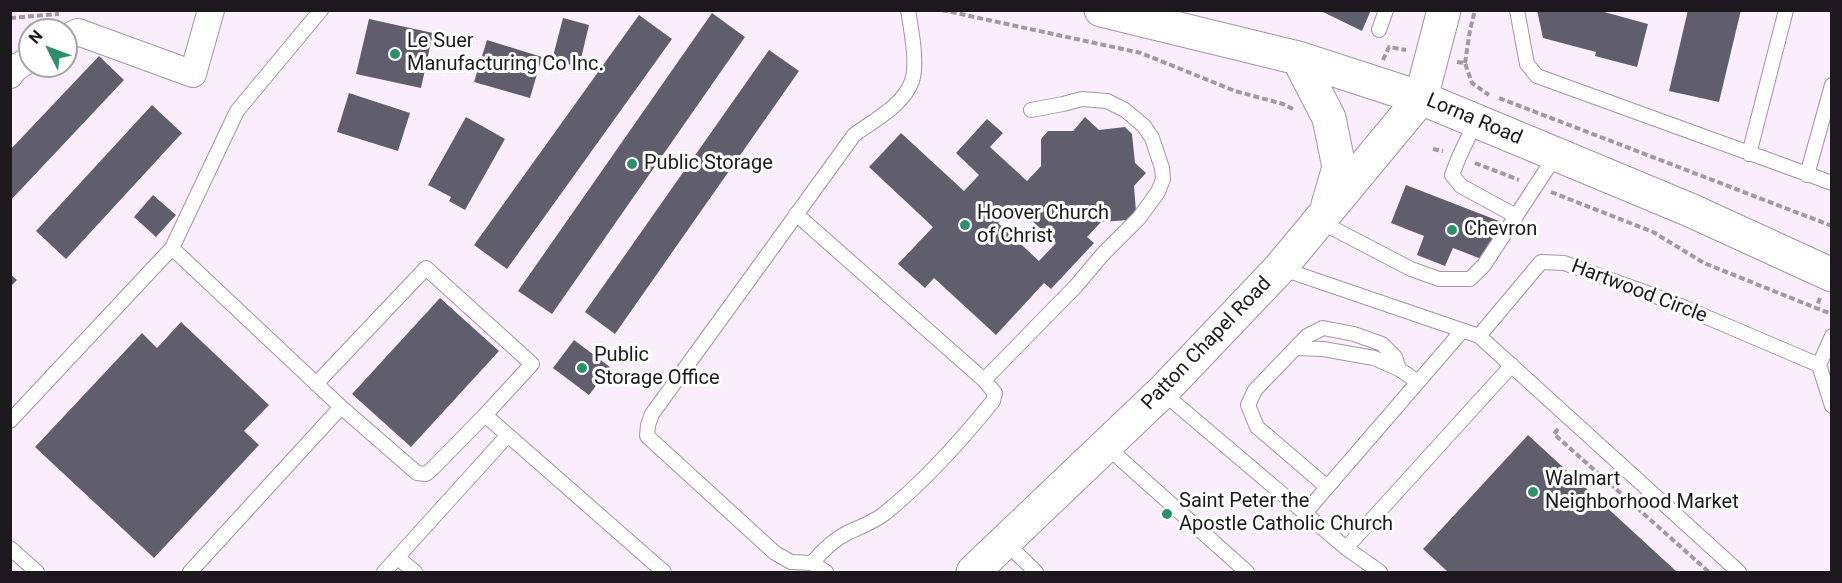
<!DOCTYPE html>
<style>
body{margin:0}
#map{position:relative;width:1842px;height:583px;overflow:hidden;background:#fbeefc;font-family:Roboto,sans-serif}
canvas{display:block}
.frame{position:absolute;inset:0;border:12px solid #1d181d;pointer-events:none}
.north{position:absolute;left:18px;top:18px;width:60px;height:60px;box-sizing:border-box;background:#fff;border:2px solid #a5a3a5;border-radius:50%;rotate:312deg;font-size:16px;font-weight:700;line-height:24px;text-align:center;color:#1d181d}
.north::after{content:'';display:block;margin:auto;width:21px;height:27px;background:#2e906a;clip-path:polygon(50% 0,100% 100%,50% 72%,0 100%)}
</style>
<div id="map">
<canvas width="1842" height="583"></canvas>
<div class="frame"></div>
<div class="north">N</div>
</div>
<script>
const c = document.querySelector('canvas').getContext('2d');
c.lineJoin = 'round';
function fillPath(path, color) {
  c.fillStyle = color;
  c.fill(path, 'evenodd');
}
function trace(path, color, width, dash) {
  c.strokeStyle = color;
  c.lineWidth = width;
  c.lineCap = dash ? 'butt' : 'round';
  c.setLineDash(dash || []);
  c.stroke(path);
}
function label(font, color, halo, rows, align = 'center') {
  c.font = font + ' Roboto,sans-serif';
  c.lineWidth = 6;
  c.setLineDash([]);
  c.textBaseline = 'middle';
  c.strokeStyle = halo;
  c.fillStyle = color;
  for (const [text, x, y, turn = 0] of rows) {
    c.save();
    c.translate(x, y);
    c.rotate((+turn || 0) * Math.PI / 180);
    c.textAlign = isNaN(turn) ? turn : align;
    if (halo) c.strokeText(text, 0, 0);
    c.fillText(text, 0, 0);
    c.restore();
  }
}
const building = new Path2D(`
 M1319 10H1371L1362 31Z
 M1537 10H1597L1648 24 1637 67 1595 56 1596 52 1543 38Z
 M1688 10H1741L1719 102 1669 91Z
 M712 13 745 37 552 314 518 291Z
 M639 15 672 39 507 269 474 245Z
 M563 18 589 25 579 67 552 60Z
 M369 19 433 33 421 88 356 74Z
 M487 40 542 57 530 98 474 82Z
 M769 50 799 71 615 334 585 312Z
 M99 56 124 80 10 201V150Z
 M349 93 410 113 398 151 337 132Z
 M152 105 182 133 66 259 36 231Z
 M466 117 505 139 465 210 449 201 451 197 428 185Z
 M1085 117 1099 130 1125 127 1132 134 1135 163 1146 173 1134 186 1136 212 1129 220 1101 222 1087 237 1094 243 1051 289 1044 283 996 335 934 278 925 288 898 264 933 227 869 167 901 133 964 191 979 175 956 153 987 119 1003 133 990 147 1027 181 1041 166V139L1048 131H1073ZM1015 205 1056 243 1039 261 998 223Z
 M1406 185 1499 221 1484 260 1453 248 1445 266 1417 255 1424 236 1391 223Z
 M153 195 176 215 156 237 134 217Z
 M10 274 17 280 10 287Z
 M440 298 499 351 411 447 352 394Z
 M181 322 269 405 244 431 259 445 154 558 35 447 142 333 157 348Z
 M574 340 610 367 589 395 553 368Z
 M1528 435 1677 572H1448L1423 549Z`);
const path = new Path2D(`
 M942 10 1141 53 1235 91 1283 104 1293 109
 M10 18 59 14
 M1383 60 1389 47 1406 50
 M1457 62 1465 63 1472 83 1489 95
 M1465 63 1470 30 1475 10
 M1499 98 1832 226
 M1433 149 1443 151
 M1475 163 1519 180
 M1551 192 1653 232 1704 263 1816 308
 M1820 298 1816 308 1832 314
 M1558 429 1554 434 1709 572`);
const lane = new Path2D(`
 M1517 10 1527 64 1537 76 1832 183
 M1379 30 1386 10
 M1476 121 1459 157 1452 175 1461 186 1516 216
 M1749 154 1786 10
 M1807 175 1832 85
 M796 214 984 380 995 393 993 401C960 442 925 481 884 514 872 523 860 527 847 533 833 540 822 551 812 563
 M1319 221 1411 269 1439 279H1470L1484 265 1556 155
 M172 248 341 407 190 572
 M1280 268 1479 336 1541 262 1564 263 1669 301 1819 365
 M1479 336 1739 572
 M1832 336 1819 365 1832 406
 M1296 348 1323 349 1374 358 1399 369
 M984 380 1076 286 1103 254 1139 218 1158 192 1163 179 1162 168 1152 138 1144 126 1125 110 1107 101 1082 99 1063 104 1031 110
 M316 384 426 268 532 364 485 415
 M1162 392 1346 548 1380 572
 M341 407 417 473 426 474 433 468 485 415 664 572
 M10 421 172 248 237 111 321 10
 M1106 446 1247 572
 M1327 487 1257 427 1248 405 1255 390 1307 336 1323 328 1354 334 1382 344 1395 357 1399 369 1418 382
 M1305 513 1462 331
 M1005 542 1036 572
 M10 548 37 572
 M1346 548 1512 365
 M398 558 415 572
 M384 572 508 435
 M826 572 812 563 791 562 775 553 647 436 648 425 652 414 854 135C874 120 903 106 912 81 918 63 911 29 908 10`);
const street = new Path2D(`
 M66 38 78 32 193 74 211 10
 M10 75 14 69 30 59`);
const secondary = new Path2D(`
 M1101 10 1298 58 1421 98 1690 210 1832 275
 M1298 58 1329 118 1339 167 1328 205
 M973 572 1162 392 1280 268 1421 98 1444 10`);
const markers = [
 [395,54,6,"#2e906a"],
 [632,164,6,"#2e906a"],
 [965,225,6,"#2e906a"],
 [1452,230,6,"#2e906a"],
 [582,368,6,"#2e906a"],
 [1533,492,6,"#2e906a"],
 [1167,514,6,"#2e906a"]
];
const poiNames = [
 ["Le Suer",407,42],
 ["Manufacturing Co Inc.",407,65],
 ["Public Storage",644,164],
 ["Hoover Church",977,214],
 ["of Christ",977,237],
 ["Chevron",1464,230],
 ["Public",594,356],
 ["Storage Office",594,379],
 ["Walmart",1545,480],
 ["Neighborhood Market",1545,503],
 ["Saint Peter the",1179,502],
 ["Apostle Catholic Church",1179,525]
];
const streetNames = [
 ["Lorna Road",1474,120,23],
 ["Hartwood Circle",1639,292,21],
 ["Patton Chapel Road",1207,344,-46]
];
fillPath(building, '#605e6d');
trace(lane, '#a295a3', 16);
trace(street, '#a295a3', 28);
trace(secondary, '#a295a3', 35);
trace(path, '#a298a2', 4, [6, 3]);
trace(lane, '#fff', 14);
trace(street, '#fff', 26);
trace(secondary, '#fff', 33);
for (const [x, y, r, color] of markers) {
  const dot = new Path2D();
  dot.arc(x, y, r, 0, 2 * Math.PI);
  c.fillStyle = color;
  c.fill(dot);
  trace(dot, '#fff', 2);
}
label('20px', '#1d181d', '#fff', poiNames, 'left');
label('20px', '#1d181d', '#fff', streetNames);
</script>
